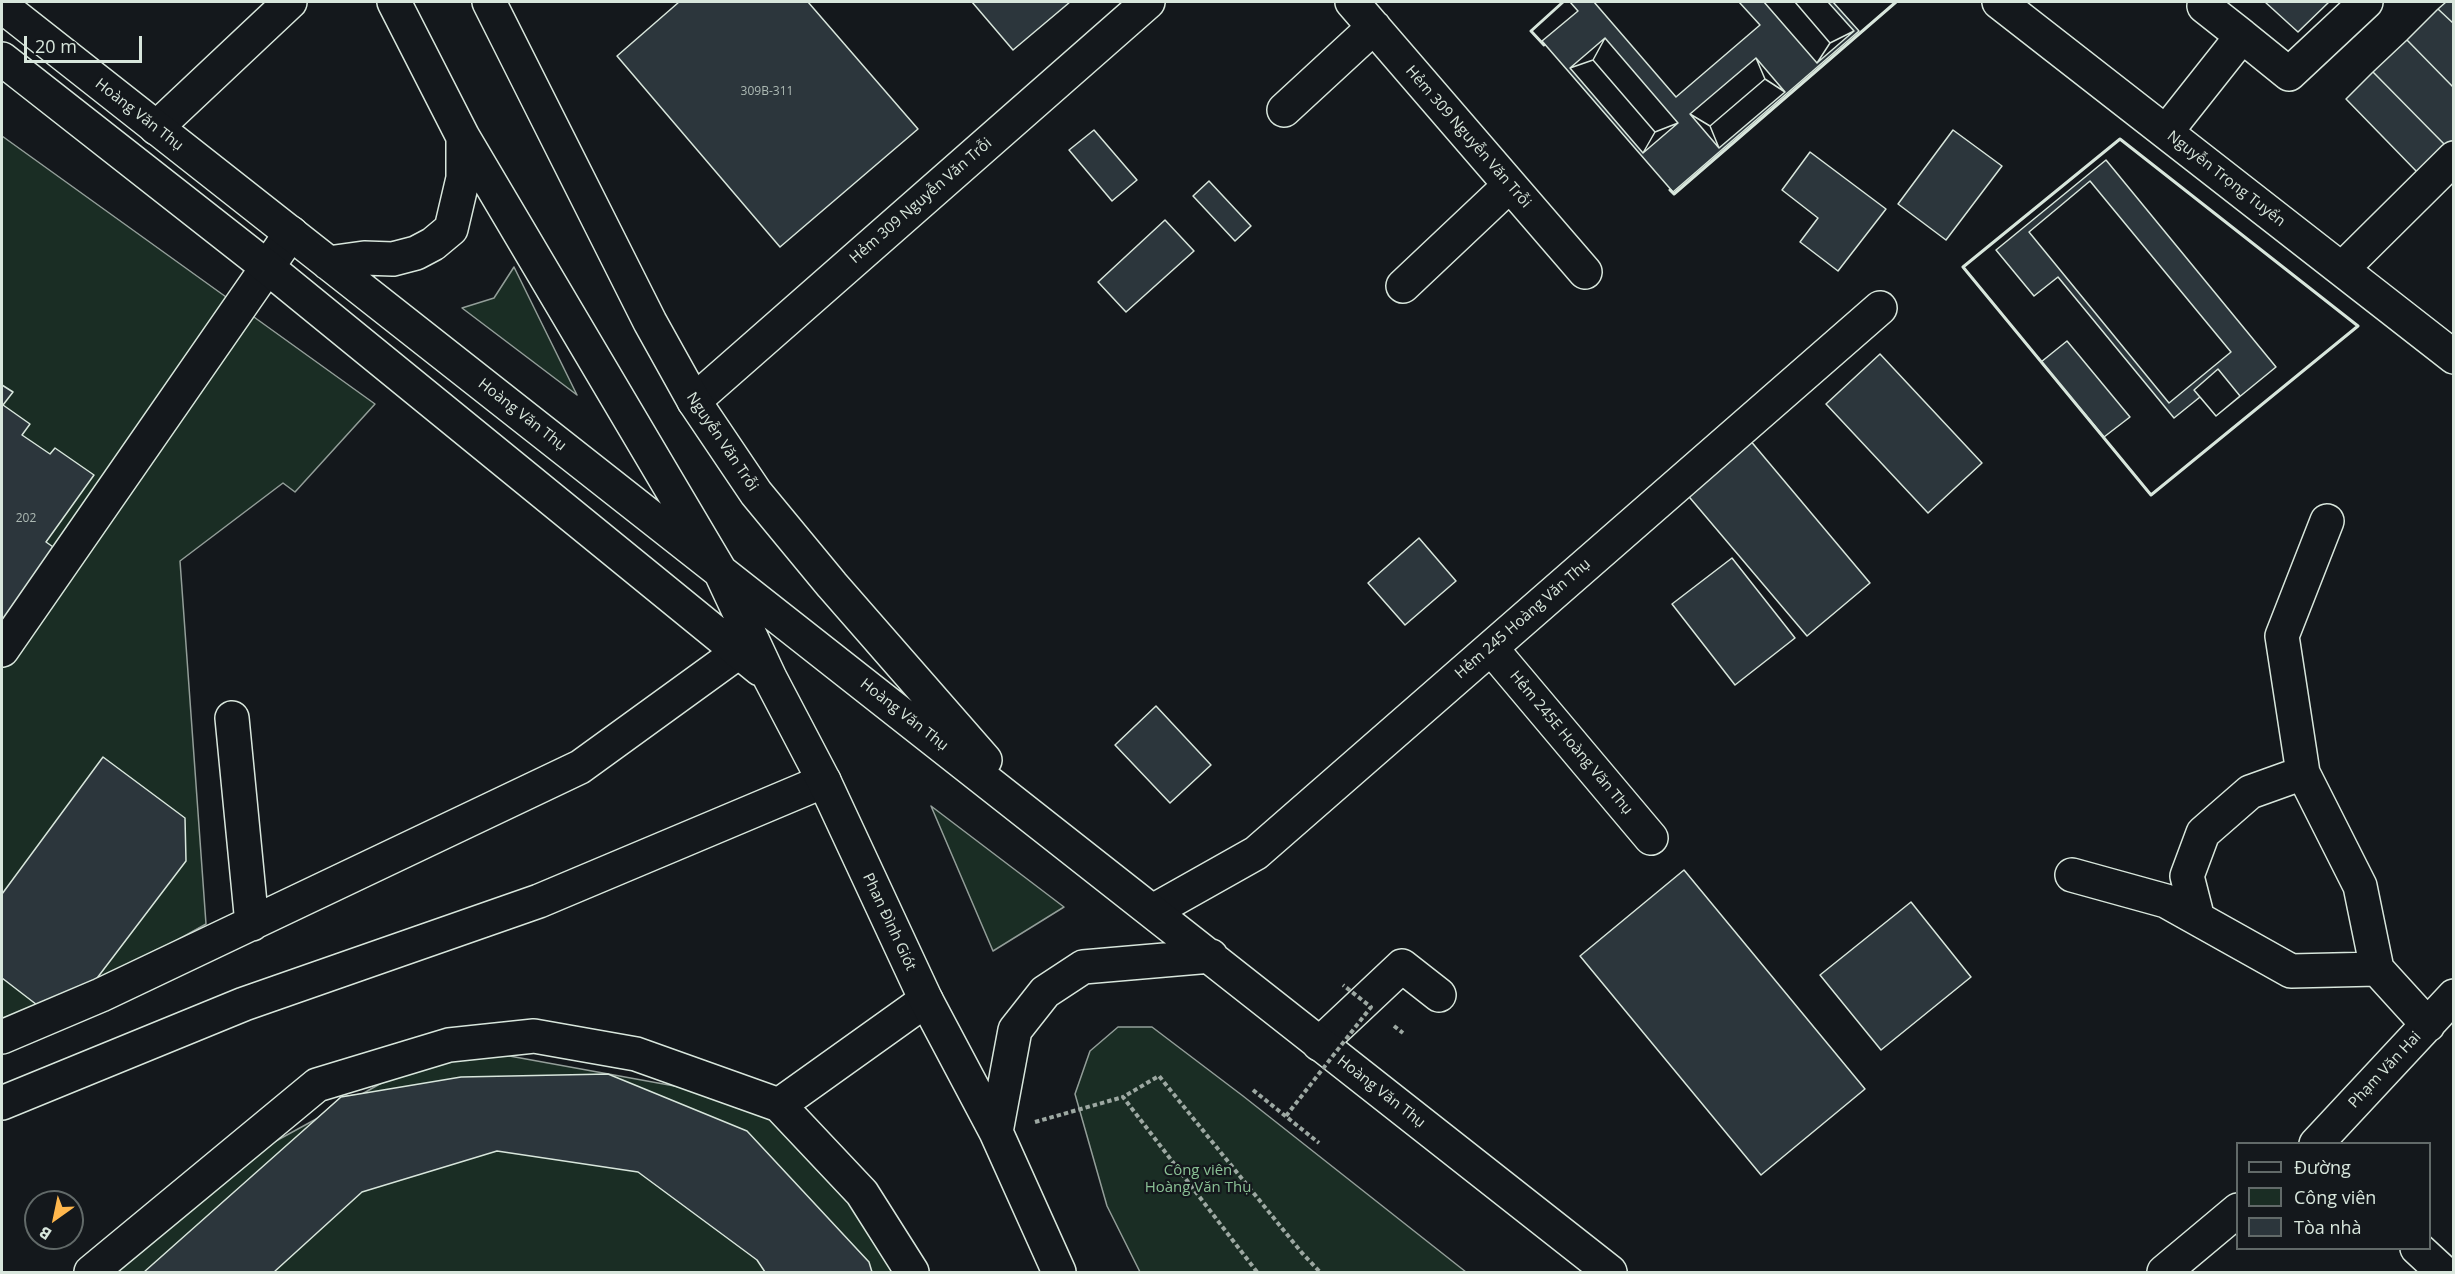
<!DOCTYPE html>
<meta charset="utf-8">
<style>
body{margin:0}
#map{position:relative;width:2455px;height:1274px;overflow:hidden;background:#14181c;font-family:"Open Sans",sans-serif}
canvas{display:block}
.frame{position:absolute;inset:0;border:3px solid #d8e6dc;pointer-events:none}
.legend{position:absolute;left:2236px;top:1142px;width:195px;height:108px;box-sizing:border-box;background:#14181c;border:2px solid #626a69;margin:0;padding:8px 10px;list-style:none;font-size:18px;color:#d8e6dc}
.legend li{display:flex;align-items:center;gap:12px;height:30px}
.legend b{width:30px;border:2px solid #626a69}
.north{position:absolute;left:24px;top:1190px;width:60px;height:60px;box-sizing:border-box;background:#14181c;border:2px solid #626a69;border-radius:50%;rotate:213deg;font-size:16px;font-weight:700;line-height:24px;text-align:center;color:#d8e6dc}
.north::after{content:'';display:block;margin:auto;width:21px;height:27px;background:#ffb74d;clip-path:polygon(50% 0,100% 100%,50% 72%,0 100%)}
.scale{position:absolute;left:24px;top:36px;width:118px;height:27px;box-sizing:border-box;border:3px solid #d8e6dc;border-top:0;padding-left:8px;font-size:18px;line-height:21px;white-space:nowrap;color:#d8e6dc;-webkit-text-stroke:4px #14181c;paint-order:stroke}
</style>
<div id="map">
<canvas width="2455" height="1274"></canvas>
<div class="frame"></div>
<ul class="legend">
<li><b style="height:8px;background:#14181c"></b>Đường</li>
<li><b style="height:16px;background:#1a2d24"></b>Công viên</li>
<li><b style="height:16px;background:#2c363c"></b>Tòa nhà</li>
</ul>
<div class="north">B</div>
<div class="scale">20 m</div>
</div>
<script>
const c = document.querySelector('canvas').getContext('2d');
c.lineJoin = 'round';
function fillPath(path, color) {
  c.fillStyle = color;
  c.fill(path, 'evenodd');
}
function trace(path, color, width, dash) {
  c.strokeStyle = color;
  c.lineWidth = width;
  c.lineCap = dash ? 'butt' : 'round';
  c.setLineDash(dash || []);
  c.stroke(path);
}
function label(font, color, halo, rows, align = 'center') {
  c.font = font + ' "Open Sans",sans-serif';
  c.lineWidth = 4.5;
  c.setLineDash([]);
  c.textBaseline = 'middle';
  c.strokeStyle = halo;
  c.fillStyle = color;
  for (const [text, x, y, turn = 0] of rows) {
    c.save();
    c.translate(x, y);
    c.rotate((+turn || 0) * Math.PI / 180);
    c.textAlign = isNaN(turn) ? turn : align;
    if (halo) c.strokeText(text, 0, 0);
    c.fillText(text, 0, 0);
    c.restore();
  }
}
const green = new Path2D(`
 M2 136 375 404 295 492 283 483 180 561 206 924 88 990 2 1023Z
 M514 267 577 395 462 308 494 298Z
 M931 806 1064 907 993 951Z
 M1118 1027H1152L1243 1096 1466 1272H1140L1107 1206 1075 1094 1090 1051Z
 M449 1045 779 1105 909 1272H93L199 1183 318 1118 341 1097 362 1094Z`);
const building = new Path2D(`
 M679 2H808L918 129 780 247 617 56Z
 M972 2H1070L1013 50Z
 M1570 2H1594L1676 97 1760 25 1739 2H1833L1859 31 1673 192 1542 41 1578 11Z
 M1764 2H1795L1830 43 1817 63Z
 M1795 2H1828L1854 31 1830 43Z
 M2265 2H2329L2298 32Z
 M2446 2H2454V24L2438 9Z
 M2438 9 2454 24V88L2407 40Z
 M1854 31 1817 63 1830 43Z
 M1605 38 1593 60 1570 68Z
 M1605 38 1678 123 1655 132 1593 60Z
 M2407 40 2454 88V141L2447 147 2373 72Z
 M1756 58 1785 92 1765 79Z
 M1756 58 1765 79 1710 126 1690 114Z
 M1593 60 1655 132 1643 153 1570 68Z
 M2373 72 2447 147 2419 174 2346 99Z
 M1765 79 1785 92 1719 148 1710 126Z
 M1690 114 1710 126 1719 148Z
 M1678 123 1643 153 1655 132Z
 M1094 130 1137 180 1112 201 1069 150Z
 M1953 130 2002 166 1946 240 1898 204Z
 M1810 152 1886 209 1838 271 1800 242 1818 218 1782 190Z
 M2106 160 2276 367 2216 416 2200 397 2174 418 2058 277 2034 296 1996 250Z
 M1209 181 1251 226 1235 241 1193 196Z
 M2090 181 2231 352 2169 403 2029 232Z
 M1165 220 1194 251 1126 312 1098 282Z
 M2067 341 2130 417 2104 437 2041 362Z
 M1880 354 1982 463 1928 513 1826 404Z
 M2218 369 2240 396 2216 416 2194 390Z
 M2 385 13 392 3 405 30 424 22 435 50 454 55 448 94 475 46 542 56 549 2 625Z
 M1749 439 1870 583 1807 636 1685 492Z
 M1419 538 1456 581 1405 625 1368 583Z
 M1732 558 1795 638 1735 685 1672 604Z
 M1156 706 1211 765 1170 803 1115 745Z
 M103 757 185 818 186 861 88 990 41 1008 2 978V894Z
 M1684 870 1865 1089 1761 1175 1580 956Z
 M1911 902 1971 977 1881 1050 1820 975Z
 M608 1074 747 1131 869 1262 872 1272H765L757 1260 638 1172 497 1151 362 1192 274 1272H144L341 1097 461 1077Z`);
const path = new Path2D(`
 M1394 1026 1403 1033
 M1253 1090 1319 1143
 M1035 1122 1123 1097
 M1257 1272 1123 1097 1159 1076 1302 1253 1320 1272`);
const minor = new Path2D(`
 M1352 2 1585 272
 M1999 2 2454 357
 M2242 36 2289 74 2366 2
 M1284 110 1374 27
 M156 128 290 2
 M2166 132 2242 36 2204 6 2208 2
 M2342 269 2454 158
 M1403 286 1510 185
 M694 401 1148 2
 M2327 521 2282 636 2303 773 2360 886 2377 969 2428 1025
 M1491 648 1651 838
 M2 650 291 233
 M232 718 252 924
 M2072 875 2166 901 2291 971 2377 969
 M1153 911 1256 853 1880 308
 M2198 919 2187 876 2203 833 2250 792 2303 773
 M2 1037 101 995 580 767 740 651
 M1319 1044 1402 966 1439 995
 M2 1103 244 1004 539 901 824 781
 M779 1105 926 1000
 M2316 1144 2454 996
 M2417 1248 2443 1272
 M91 1272 317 1085 449 1045 534 1036 636 1054 779 1105 862 1193 912 1272
 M2164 1272 2238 1210`);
const major = new Path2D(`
 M394 2 463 137 720 571 770 678 824 781 926 1000 996 1132 1059 1272
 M489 2 650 322 694 401 756 493 832 585 985 760
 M2 6 1610 1272
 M2 59 267 267 760 669
 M328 263 364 258 393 259 416 253 433 244 451 229 463 178V137
 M996 1132 1015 1030 1045 992 1083 967 1211 956`);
const pathBridge = new Path2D(`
 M1286 1116 1371 1007 1343 985`);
const wall = new Path2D(`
 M1544 45 1531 31 1563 2
 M2120 139 2358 326 2151 495 1963 267Z
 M1670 190 1674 194 1896 2`);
const numberNames = [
 ["309B-311",767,92],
 ["202",26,519]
];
const streetNames = [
 ["Hoàng Văn Thụ",139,115,38],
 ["Hẻm 309 Nguyễn Văn Trỗi",1468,137,49],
 ["Nguyễn Trọng Tuyển",2226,179,38],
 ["Hẻm 309 Nguyễn Văn Trỗi",921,201,-41],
 ["Hoàng Văn Thụ",522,415,38],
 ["Nguyễn Văn Trỗi",722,442,56],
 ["Hẻm 245 Hoàng Văn Thụ",1523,619,-41],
 ["Hoàng Văn Thụ",904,715,38],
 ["Hẻm 245E Hoàng Văn Thụ",1571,743,50],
 ["Phan Đình Giót",889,922,65],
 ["Phạm Văn Hai",2385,1070,-47],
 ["Hoàng Văn Thụ",1381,1092,38]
];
const parkNames = [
 ["Công viên",1198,1171],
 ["Hoàng Văn Thụ",1198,1188]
];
fillPath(green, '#1a2d24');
trace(green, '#939e99', 1.5);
fillPath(building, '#2c363c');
trace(building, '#d8e6dc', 1.5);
trace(minor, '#d8e6dc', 36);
trace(major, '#d8e6dc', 36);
trace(path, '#9da8a2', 4, [4.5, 3]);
trace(minor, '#14181c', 33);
trace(major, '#14181c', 33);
trace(pathBridge, '#9da8a2', 4, [4.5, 3]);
trace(wall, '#d8e6dc', 3);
label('12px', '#adbab4', null, numberNames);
label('15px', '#d8e6dc', '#14181c', streetNames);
label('15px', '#8ac095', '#14181c', parkNames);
</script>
